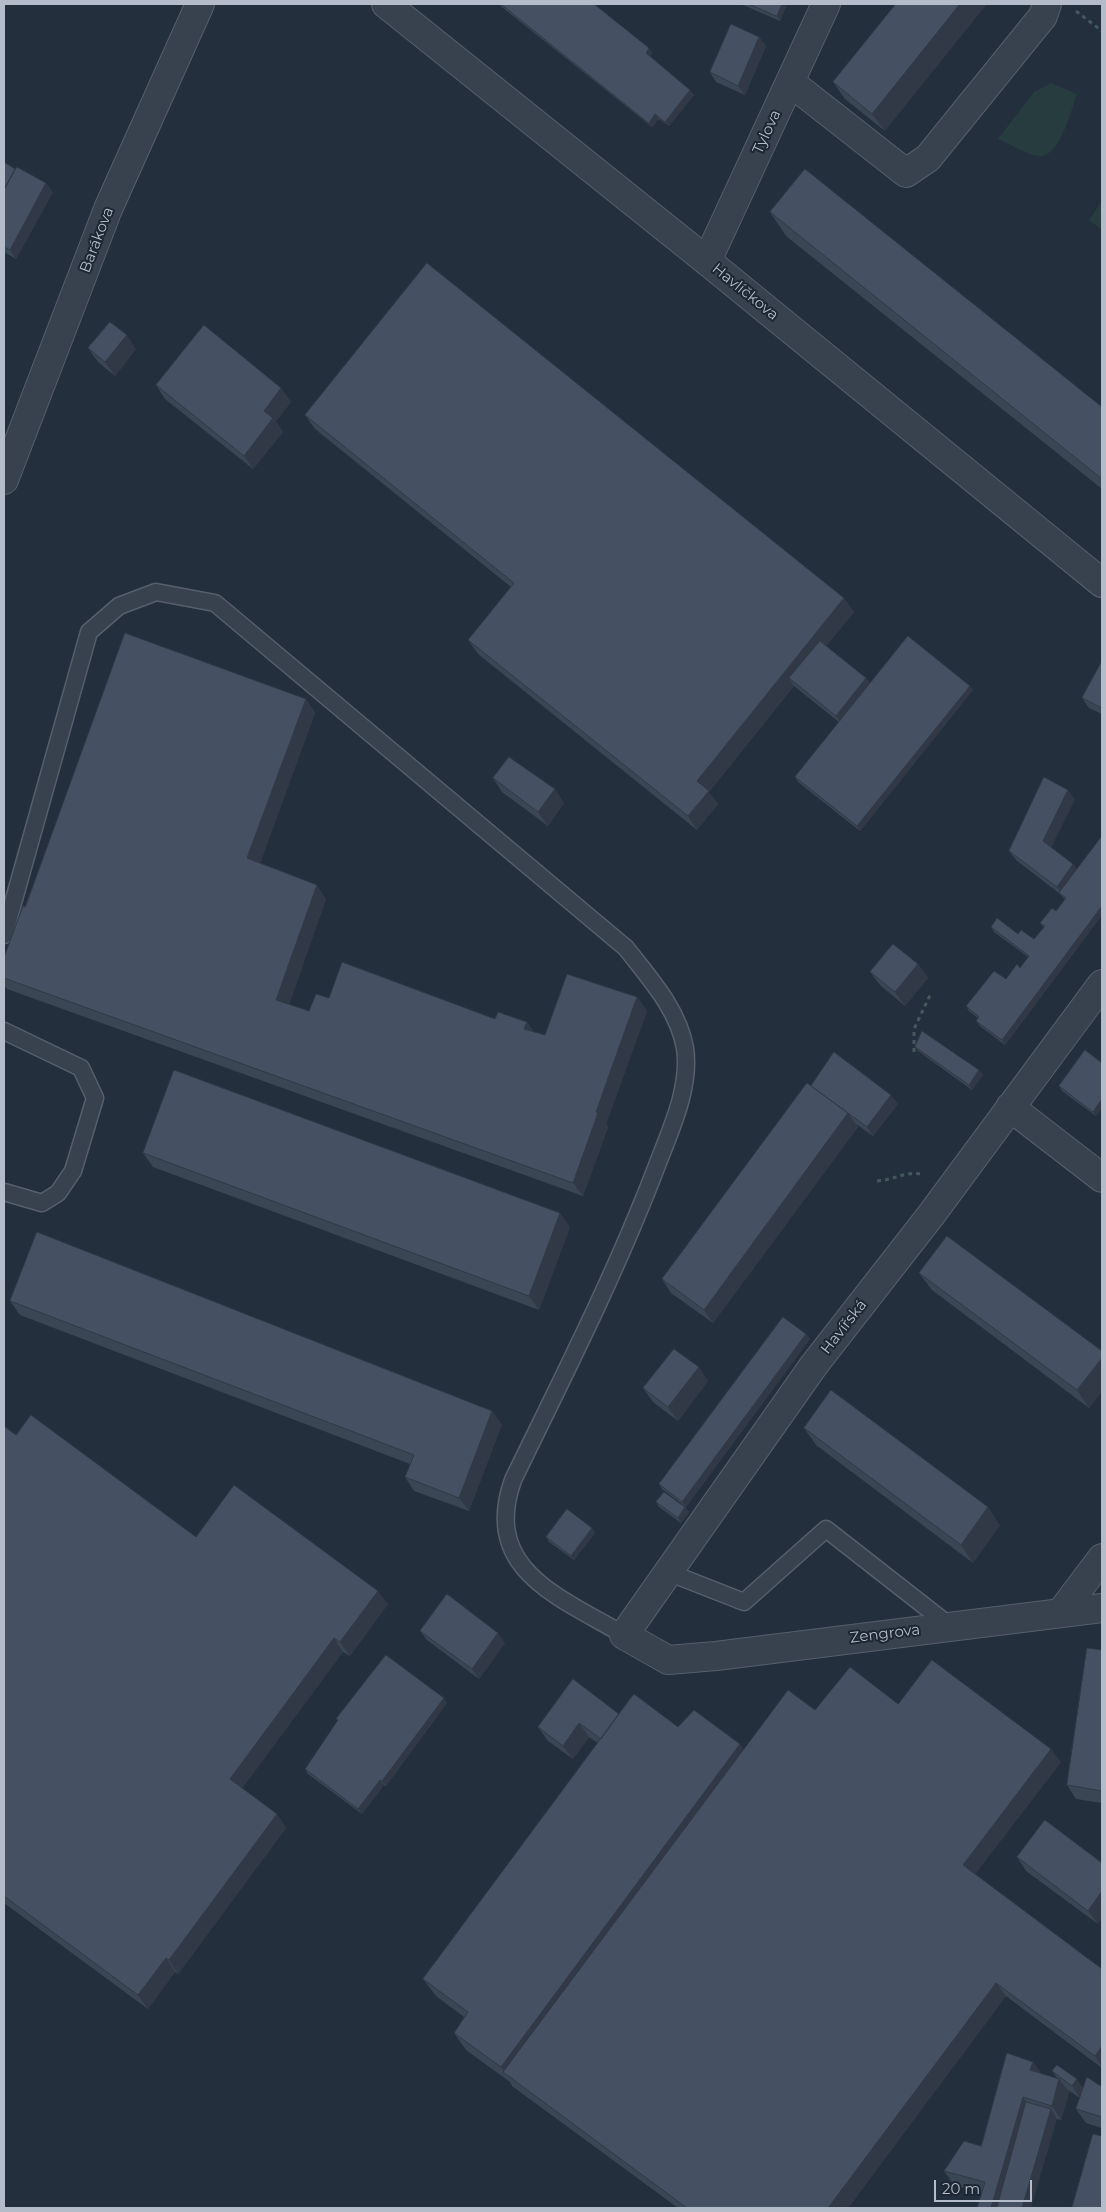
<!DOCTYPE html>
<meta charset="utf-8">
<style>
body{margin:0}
#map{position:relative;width:1106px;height:2212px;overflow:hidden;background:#242f3e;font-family:Montserrat,sans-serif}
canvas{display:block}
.frame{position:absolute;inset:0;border:5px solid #b4bcc9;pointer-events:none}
.scale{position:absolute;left:934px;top:2180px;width:98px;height:22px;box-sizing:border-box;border:2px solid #b4bcc9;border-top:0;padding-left:6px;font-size:15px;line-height:18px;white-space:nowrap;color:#b4bcc9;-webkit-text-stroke:4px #1d2633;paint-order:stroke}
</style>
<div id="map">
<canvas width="1106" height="2212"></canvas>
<div class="frame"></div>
<div class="scale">20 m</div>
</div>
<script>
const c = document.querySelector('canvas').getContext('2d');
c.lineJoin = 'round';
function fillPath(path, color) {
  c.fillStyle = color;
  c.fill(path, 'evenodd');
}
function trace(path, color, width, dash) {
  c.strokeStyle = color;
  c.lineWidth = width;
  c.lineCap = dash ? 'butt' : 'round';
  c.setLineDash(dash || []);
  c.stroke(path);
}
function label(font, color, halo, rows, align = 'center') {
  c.font = font + ' Montserrat,sans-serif';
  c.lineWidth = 4;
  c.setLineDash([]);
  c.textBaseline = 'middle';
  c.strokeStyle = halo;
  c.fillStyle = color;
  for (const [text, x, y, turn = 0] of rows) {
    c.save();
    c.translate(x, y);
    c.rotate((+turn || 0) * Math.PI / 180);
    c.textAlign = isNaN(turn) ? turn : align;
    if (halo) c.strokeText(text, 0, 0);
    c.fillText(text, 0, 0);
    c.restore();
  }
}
const green = new Path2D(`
 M1051 83 1077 94C1071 110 1060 159 1038 156 1025 154 1010 144 998 139L1034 92Z
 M1102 201V230L1089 220Z`);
const path = new Path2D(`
 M1076 11 1102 31
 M914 1052V1029L931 993
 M877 1181C894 1180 905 1171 922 1174`);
const service = new Path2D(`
 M4 935 89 632 119 606 156 592 215 603 626 948C650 979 678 1009 685 1048 691 1088 670 1131 656 1168 615 1275 563 1377 513 1480 481 1570 560 1597 624 1635
 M4 1031 81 1068 95 1098 73 1171 58 1193 42 1203 4 1192
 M670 1573 744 1602 826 1529 950 1626`);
const minor = new Path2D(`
 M790 82 906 173 928 158 1043 16 1047 4
 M707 261 826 4
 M4 480 108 209 200 4
 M1102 984 931 1215 814 1365 624 1635 668 1660 716 1656 1102 1608
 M1010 1107 1102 1178
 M1062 1611 1102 1558`);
const tertiary = new Path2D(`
 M386 4 707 261 1102 583`);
const wall = new Path2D(`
 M498 4H576L649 48 652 53 650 56 690 90 694 95 669 126 659 119 652 127Z
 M741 4H787L780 21Z
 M896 4 885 131 845 99 833 82Z
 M759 37 766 46 745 95 716 82 710 72Z
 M4 162 53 192 16 259 4 252Z
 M770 212 1102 407V489L786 236Z
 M88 348 136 349 115 376 98 362Z
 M156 385 281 388 291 402 276 421 283 432 253 469 165 399Z
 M305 415 844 598 854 612 826 646 866 678 870 683 973 690 860 831 798 782 795 777 839 722 794 686 709 792 718 804 697 830 478 654 468 640 511 587 315 429Z
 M1102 661V714L1089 708 1082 698Z
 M306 699 315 713 260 863 326 899 289 1004 309 1011 329 998 527 1022 534 1032 545 1035 637 997 647 1011 606 1124 608 1127 583 1196 7 989 4 985V957L25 907Z
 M493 778 564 803 548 826 502 792Z
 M1075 799 1051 847 1073 864 1077 869 1102 836V915L1005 1045 980 1026 976 1021 978 1018 969 1011 966 1006 1006 979 1020 968 1028 957 994 932 991 927 1018 934 1034 939 1044 928 1040 923 1056 911 1065 900 1060 894 1016 860 1009 851Z
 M918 964 928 978 905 1006 880 985 870 972Z
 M915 1047 983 1075 972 1090 918 1051Z
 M1085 1050 1096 1116 1062 1091 1059 1086Z
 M811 1086 898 1104 873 1136 856 1124 858 1127 713 1323 671 1293 662 1279Z
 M143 1153 570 1227 539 1310 153 1167Z
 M919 1273 1102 1351V1391L1089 1408 932 1290Z
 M10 1301 502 1424 469 1511 414 1491 405 1477 410 1464 20 1315Z
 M806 1334 810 1339 686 1507 662 1489 659 1484Z
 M699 1367 708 1381 678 1421 653 1402 643 1388Z
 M4 1426 16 1435 196 1537 388 1604 350 1656 343 1652 242 1788 277 1814 286 1828 178 1974 175 1972 148 2009 4 1903Z
 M804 1428 1000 1525 973 1563 816 1445Z
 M656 1502 685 1507 689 1512 681 1523 659 1507Z
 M592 1528 595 1533 574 1560 549 1542 546 1537Z
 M420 1631 505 1643 479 1679 427 1640Z
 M1102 1650V1803L1076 1799 1067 1785Z
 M447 1703 386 1786 384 1785 362 1814 308 1774 305 1769 338 1721 336 1719Z
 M898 1704 1061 1762 975 1874 1102 1969V2068L1006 1996 848 2208H678L512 2086 510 2082 466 2050 454 2033 464 2017 436 1996 423 1979 598 1743 589 1737 573 1759 548 1741 538 1727 619 1714 678 1727 740 1744 743 1749 815 1710Z
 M1045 1820 1098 1924 1026 1871 1017 1857Z
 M1033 2062 1041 2074 1057 2078 1052 2071 1083 2088 1099 2085 1102 2086V2128L1086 2123 1076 2109 1080 2098 1065 2088 1069 2092 1061 2120 1057 2119 982 2193 954 2185 944 2171 981 2146Z`);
const shadedWall = new Path2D(`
 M782 4H787L780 21 777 16Z
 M960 4H987L885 131 872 114Z
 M759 37 766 46 745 95 738 86Z
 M649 48 652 53 649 57 646 53Z
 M690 90 694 95 669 126 665 122Z
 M655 114 659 119 652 127 649 123Z
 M46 183 53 192 16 259 10 250Z
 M127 335 136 349 115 376 105 362Z
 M281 388 291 402 276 421 283 432 253 469 244 456 264 411Z
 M844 598 854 612 796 684 789 678 794 686 709 792 718 804 697 830 688 816 697 781Z
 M866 678 873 687 842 725 836 716Z
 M970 686 973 690 860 831 857 826Z
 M306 699 315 713 257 872 247 858Z
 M555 789 564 803 548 826 538 812Z
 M1068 790 1075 799 1050 850 1043 841Z
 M1073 864 1080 873 1064 897 1057 887Z
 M317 885 326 899 286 1014 276 1000Z
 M1102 906V915L1005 1045 1002 1040Z
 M918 964 928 978 905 1006 895 992Z
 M637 997 647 1011 606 1124 608 1127 583 1196 573 1183 596 1112Z
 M527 1022 536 1036 524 1029Z
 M979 1070 983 1075 972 1090 969 1085Z
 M891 1095 898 1104 873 1136 867 1127Z
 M1102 1099V1108L1096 1116 1093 1112Z
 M848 1113 858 1127 713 1323 704 1310Z
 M560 1213 570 1227 539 1310 529 1296Z
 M806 1334 810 1339 686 1507 682 1502Z
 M1102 1358V1391L1089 1408 1077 1390Z
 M699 1367 708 1381 678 1421 668 1407Z
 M492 1411 502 1424 469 1511 459 1498Z
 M685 1507 689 1512 681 1523 678 1518Z
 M988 1507 1000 1525 973 1563 961 1545Z
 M592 1528 595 1533 574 1560 571 1556Z
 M378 1591 388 1604 350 1656 340 1642Z
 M498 1633 505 1643 479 1679 472 1669Z
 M334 1638 343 1652 239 1793 230 1779Z
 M444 1698 447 1703 386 1786 382 1781Z
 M579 1723 589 1737 573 1759 563 1746Z
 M740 1744 752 1762 507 2075 501 2067Z
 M1051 1749 1061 1762 972 1878 963 1865Z
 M380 1780 384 1785 362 1814 358 1809Z
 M277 1814 286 1828 178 1974 169 1960Z
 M1102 1891V1918L1098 1924 1088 1911Z
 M166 1958 175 1972 148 2009 138 1995Z
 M996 1983 1006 1996 848 2208H828Z
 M1102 2046V2067L1095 2056Z
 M1033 2062 1043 2075 1030 2070Z
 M1059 2079 1069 2092 1061 2120 1052 2106Z
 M1077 2079 1086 2093 1081 2099 1072 2086Z
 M1023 2097 1032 2111 1004 2208H991Z
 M1051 2109 1057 2119 1031 2208H1022Z`);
const building = new Path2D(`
 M501 4H594L649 48 646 53 690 90 665 122 655 114 649 123Z
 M749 4H782L777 16Z
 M896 4H960L872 114 833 82Z
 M731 24 759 37 738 86 710 72Z
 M4 162 15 169 4 190Z
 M17 167 46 183 10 250 4 247V190Z
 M805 169 1102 407V479L770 212Z
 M427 263 844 598 697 781 709 791 688 816 468 640 514 583 305 415Z
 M110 322 127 335 105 362 88 348Z
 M204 325 281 388 264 411 273 418 244 456 156 385Z
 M125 633 306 699 247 858 317 885 276 1000 309 1011 316 994 329 998 342 962 495 1019 498 1012 527 1022 524 1029 545 1035 567 974 637 997 596 1112 598 1113 573 1183 4 978V957L23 906 25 907Z
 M908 636 970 686 857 826 795 777Z
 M820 641 866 678 836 716 789 678Z
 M1102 661V708L1082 698Z
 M509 757 555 789 538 812 493 778Z
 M1044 777 1068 790 1043 841 1073 864 1057 887 1009 851Z
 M1102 836V906L1002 1040 976 1021 979 1017 966 1006 994 971 1006 979 1017 964 1020 968 1029 956 991 927 997 918 1018 934 1021 930 1034 939 1045 926 1040 923 1052 908 1056 911 1066 898 1059 893Z
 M893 944 918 964 895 992 870 972Z
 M922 1031 979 1070 969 1085 915 1047Z
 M1085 1050 1102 1063V1099L1093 1112 1059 1086Z
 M834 1052 891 1095 867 1127 811 1086Z
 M174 1070 560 1213 529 1296 143 1153Z
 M807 1083 848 1113 704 1310 662 1279Z
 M37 1232 492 1411 459 1498 405 1477 414 1455 10 1301Z
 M947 1236 1102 1351V1358L1077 1390 919 1273Z
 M783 1317 806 1334 682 1502 659 1484Z
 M674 1349 699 1367 668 1407 643 1388Z
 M831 1390 988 1507 961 1545 804 1428Z
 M31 1415 196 1537 234 1485 378 1591 340 1642 334 1638 230 1779 277 1814 169 1960 166 1958 138 1995 4 1896V1426L16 1435Z
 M664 1492 685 1507 678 1518 656 1502Z
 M567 1509 592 1528 571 1556 546 1537Z
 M447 1594 498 1633 472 1669 420 1631Z
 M1087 1648 1102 1650V1791L1067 1785Z
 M386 1655 444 1698 382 1781 380 1780 358 1809 305 1769 338 1720 336 1719Z
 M932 1660 1051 1749 963 1865 1102 1969V2046L1095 2056 996 1983 828 2208H687L503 2072 788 1690 815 1710 850 1667 898 1704Z
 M573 1679 619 1714 601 1739 579 1723 563 1746 538 1727Z
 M634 1694 678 1727 694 1710 740 1744 501 2067 454 2033 468 2012 423 1979Z
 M1045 1820 1102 1863V1891L1088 1911 1017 1857Z
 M1007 2053 1033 2062 1030 2070 1059 2079 1052 2106 1023 2097 991 2208H977L985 2182 944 2171 964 2141 981 2146Z
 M1057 2065 1077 2079 1072 2086 1052 2071Z
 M1087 2077 1099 2085 1102 2086V2117L1076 2109Z
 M1026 2102 1051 2109 1022 2208H997Z
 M1093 2134 1102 2136V2208H1072Z`);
const streetNames = [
 ["Tylova",767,132,-65],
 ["Barákova",97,240,-69],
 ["Havlíčkova",745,292,39],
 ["Havířská",844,1327,-52],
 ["Zengrova",885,1634,-7]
];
fillPath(green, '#263c3f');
trace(service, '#565f6c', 19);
trace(minor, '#565f6c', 30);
trace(tertiary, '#565f6c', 30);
trace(path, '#44595c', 3, [4, 4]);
trace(service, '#38414e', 16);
trace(minor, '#38414e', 28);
trace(tertiary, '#38414e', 28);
fillPath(wall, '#3b4654');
fillPath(shadedWall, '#303945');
fillPath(building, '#455162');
trace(building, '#303945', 1);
label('15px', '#b4bcc9', '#1d2633', streetNames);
</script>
